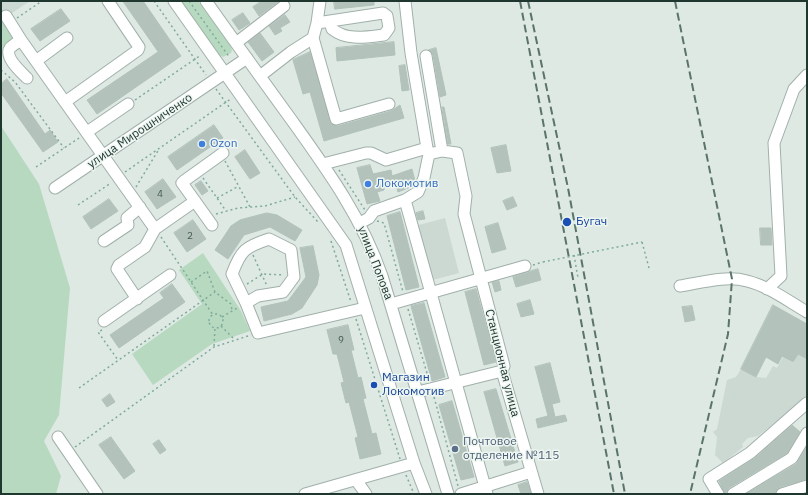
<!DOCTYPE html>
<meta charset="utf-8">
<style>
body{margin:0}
#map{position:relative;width:808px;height:495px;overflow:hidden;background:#dee9e3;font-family:"IBM Plex Sans",sans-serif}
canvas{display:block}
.frame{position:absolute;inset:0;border:2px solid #203730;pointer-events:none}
</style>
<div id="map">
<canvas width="808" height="495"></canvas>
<div class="frame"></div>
</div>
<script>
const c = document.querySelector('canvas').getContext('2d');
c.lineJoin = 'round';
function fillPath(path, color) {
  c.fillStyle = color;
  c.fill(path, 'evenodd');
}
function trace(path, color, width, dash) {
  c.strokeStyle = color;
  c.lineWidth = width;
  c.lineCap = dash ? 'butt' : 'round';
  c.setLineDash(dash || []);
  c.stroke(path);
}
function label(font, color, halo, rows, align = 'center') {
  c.font = font + ' "IBM Plex Sans",sans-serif';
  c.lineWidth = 3;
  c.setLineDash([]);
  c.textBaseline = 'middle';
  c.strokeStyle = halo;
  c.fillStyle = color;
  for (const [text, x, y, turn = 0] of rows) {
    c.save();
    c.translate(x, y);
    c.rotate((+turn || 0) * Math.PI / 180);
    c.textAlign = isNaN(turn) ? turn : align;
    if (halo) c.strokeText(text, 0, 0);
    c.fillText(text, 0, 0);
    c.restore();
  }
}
const built = new Path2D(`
 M1 1H30L9 15 1 16Z
 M445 218 459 273 429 281 415 226Z
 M798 354 807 360 806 398 758 436 748 438 742 444 743 447 723 463 715 455 717 437 713 432 717 429 727 380 736 377 741 369 756 377 766 378 773 366 777 368 783 357 793 363Z`);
const green = new Path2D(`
 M180 1H198L230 45 232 50 231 53 223 57 217 54Z
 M1 16 15 39 4 48 1 55Z
 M1 126 39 184 70 288 59 415 44 441 61 476 56 494H1Z
 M203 253 241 311 250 331 212 344 153 385 132 354 202 304 179 270Z`);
const building = new Path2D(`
 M123 1H143L181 56 97 114 87 100 158 52Z
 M262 1H279L259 16 253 7Z
 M334 1H374V5L335 9Z
 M61 9 70 21 40 41 31 29Z
 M243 13 250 23 239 30 232 20Z
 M285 15 290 22 280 28 282 31 275 35 269 26Z
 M260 33 274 52 262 61 248 42Z
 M394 42 395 55 337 61 336 48Z
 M436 48 446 95 440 97 433 55 429 50Z
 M310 52 332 124 338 126 391 111 400 105 404 118 324 141 310 92 303 94 293 60Z
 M405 65 409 90 402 91 399 66Z
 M7 79 45 134 50 130 58 142 43 152 1 93V84Z
 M442 107H444L451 144H448Z
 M214 125 223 138 177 170 168 157Z
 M506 145 511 171 497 173 491 148Z
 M245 150 260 173 250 179 235 157Z
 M370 165 373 174 391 170 392 176 412 169 415 181 413 186 398 192 396 185 384 188V190L377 192 380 201 367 204 357 168Z
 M163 179 176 197 157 209 145 192Z
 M201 181 208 191 202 195 195 185Z
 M513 197 517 206 507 210 503 201Z
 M109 199 118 211 91 229 83 217Z
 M423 211 425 219 418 220 416 213Z
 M400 212 419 287 406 290 387 216Z
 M267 213 277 215 302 230 295 241 270 227 244 235 228 259 215 250 231 226 240 220Z
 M193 220 206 239 187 252 174 233Z
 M498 223 506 249 492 253 485 227Z
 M760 228H771L772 245H761Z
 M313 246 319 275 317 285 302 308 292 314 264 321 261 307 288 301 306 277 300 248Z
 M538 269 541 280 516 287 513 277Z
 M499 281 501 290 495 292 492 282Z
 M172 284 185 302 119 348 110 335 164 298 160 293Z
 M476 289 496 362 484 365 465 292Z
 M530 300 534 314 521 317 517 304Z
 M424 303 445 377 432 381 411 306Z
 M773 305 807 324V359L798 354 793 362 782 356 778 364 766 357 756 377 741 369Z
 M692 306 695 320 685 322 682 307Z
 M348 325 354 350H351L358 378 361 377 366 398 363 399 372 434 376 433 381 454 360 459 355 438 358 437 349 402 346 403 341 383 344 382 337 354H333L327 330Z
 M550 363 560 402 552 404 555 417 565 415 567 421 538 428 536 419 548 416 535 367Z
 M496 389 518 462 505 466 484 392Z
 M110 394 115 402 107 407 102 400Z
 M452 401 474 477 461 480 439 405Z
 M792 425 800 432 787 453 729 488 725 494 719 481 755 458Z
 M111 437 135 471 124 479 99 445Z
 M159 440 166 450 160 454 153 444Z
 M807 447V479L780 487 775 494H746L796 464Z
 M527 482 531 494H521L518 485Z`);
const path = new Path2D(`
 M154 1 206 75
 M189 1 230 58
 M17 18 42 1
 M1 70 15 82 64 148
 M216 89 295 197 318 222
 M135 100 201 55
 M225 161 250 207
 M36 167 79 138
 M339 170 365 210
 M125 172 232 98
 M203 178 226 211
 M136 187 159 149
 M217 198 239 186
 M78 205 111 183
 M216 214 238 208 265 206 295 197
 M377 221 384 223 403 292
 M161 237 213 315
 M331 241 351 302
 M642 242 649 268
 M253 255 267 286
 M574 255 578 278
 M533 265 543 262
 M191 282 207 271 215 292 231 304 232 311
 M247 284 263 274 284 275
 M408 309 429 380
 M209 321a7 7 0 1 1 14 0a7 7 0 1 1-14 0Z
 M222 317 239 307
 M356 319 400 459
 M221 326 235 340
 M102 330 98 332 118 360
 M214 346 215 328
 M79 388 215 292
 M434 397 458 486
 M75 447 214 347 251 335
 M406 475 414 494`);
const minor = new Path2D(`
 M174 1 346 245 414 463 426 494
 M206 1C235 42 264 82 293 122 328 171 362 218 382 276L448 494
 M405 1 411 53 427 148 429 154 442 151 457 153 466 196 464 214 504 366 502 371 538 494
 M6 16 21 40 155 229 145 247 119 265 117 269 137 299
 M317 23 383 13 387 16 389 28 384 35C366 37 347 41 332 29L330 22
 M313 38 336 119 389 104
 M21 40C18 42 13 45 10 48 4 57 21 72 27 78
 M236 43 284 6
 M426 56 442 151
 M36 61 67 38
 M260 76 291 52 313 38 317 23 320 1
 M65 102 138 50 139 47 108 1
 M87 132 128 104
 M323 164 366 153H371L386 160 427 148
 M55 188 247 58
 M405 200 418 192 424 178 429 154
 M360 223 369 218 374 211 405 200 487 494
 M212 225 182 183 184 181 223 153
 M155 229 195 201
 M104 241 128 225 127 218 140 207
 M680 286C700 283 726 275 747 281 768 286 788 301 807 312
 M767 289 781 276 774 143 794 89 807 75
 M246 303 232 274C241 250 245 247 269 239L291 250 294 277 283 292 258 296 246 303 258 333 365 308
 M391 304 525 266
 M104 321 170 275
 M418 392 502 371
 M58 437 97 494
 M356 480 366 494
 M305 494 414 463
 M461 494 531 472
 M718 494 709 479 750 453 807 403
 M733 494 792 458 807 433
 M782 494 807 486`);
const rail = new Path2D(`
 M520 1 614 494
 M528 1 568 188 625 494
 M675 1 732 279 728 334 690 494`);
const pathBridge = new Path2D(`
 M543 262 642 242`);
const markers = [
 [202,144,4,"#3f7fe0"],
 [368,184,4,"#3f7fe0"],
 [567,222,5,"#1a4fb4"],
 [374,385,4,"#1a4fb4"],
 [455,449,4,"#5c6f8a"]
];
const numberNames = [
 ["4",160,194],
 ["2",190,236],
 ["9",341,340]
];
const streetNames = [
 ["улица Мирошниченко",140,131,-34],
 ["улица Попова",375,263,69],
 ["Станционная улица",502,363,76]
];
const shopNames = [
 ["Ozon",210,144],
 ["Локомотив",376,184]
];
const transitNames = [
 ["Бугач",576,222],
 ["Магазин",382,378],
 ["Локомотив",382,392]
];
const serviceNames = [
 ["Почтовое",463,442],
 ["отделение №115",463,456]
];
fillPath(built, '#ccd8d2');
fillPath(green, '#b7d9bf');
fillPath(building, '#b3c3bc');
trace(building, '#b1c2ba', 1);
trace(minor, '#a1b0aa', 13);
trace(path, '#7fab9c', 1.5, [2, 3]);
trace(minor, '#fff', 11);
trace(rail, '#5a736b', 2, [8, 4]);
trace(pathBridge, '#7fab9c', 1.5, [2, 3]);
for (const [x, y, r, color] of markers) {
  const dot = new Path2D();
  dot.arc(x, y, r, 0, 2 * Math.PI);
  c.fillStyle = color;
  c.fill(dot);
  trace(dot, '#eef6f1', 1.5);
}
label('10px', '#455a53', null, numberNames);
label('12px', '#203730', '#eef6f1', streetNames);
label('12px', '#366cbe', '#eef6f1', shopNames, 'left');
label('12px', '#164399', '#eef6f1', transitNames, 'left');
label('12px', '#4e5e75', '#eef6f1', serviceNames, 'left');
</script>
